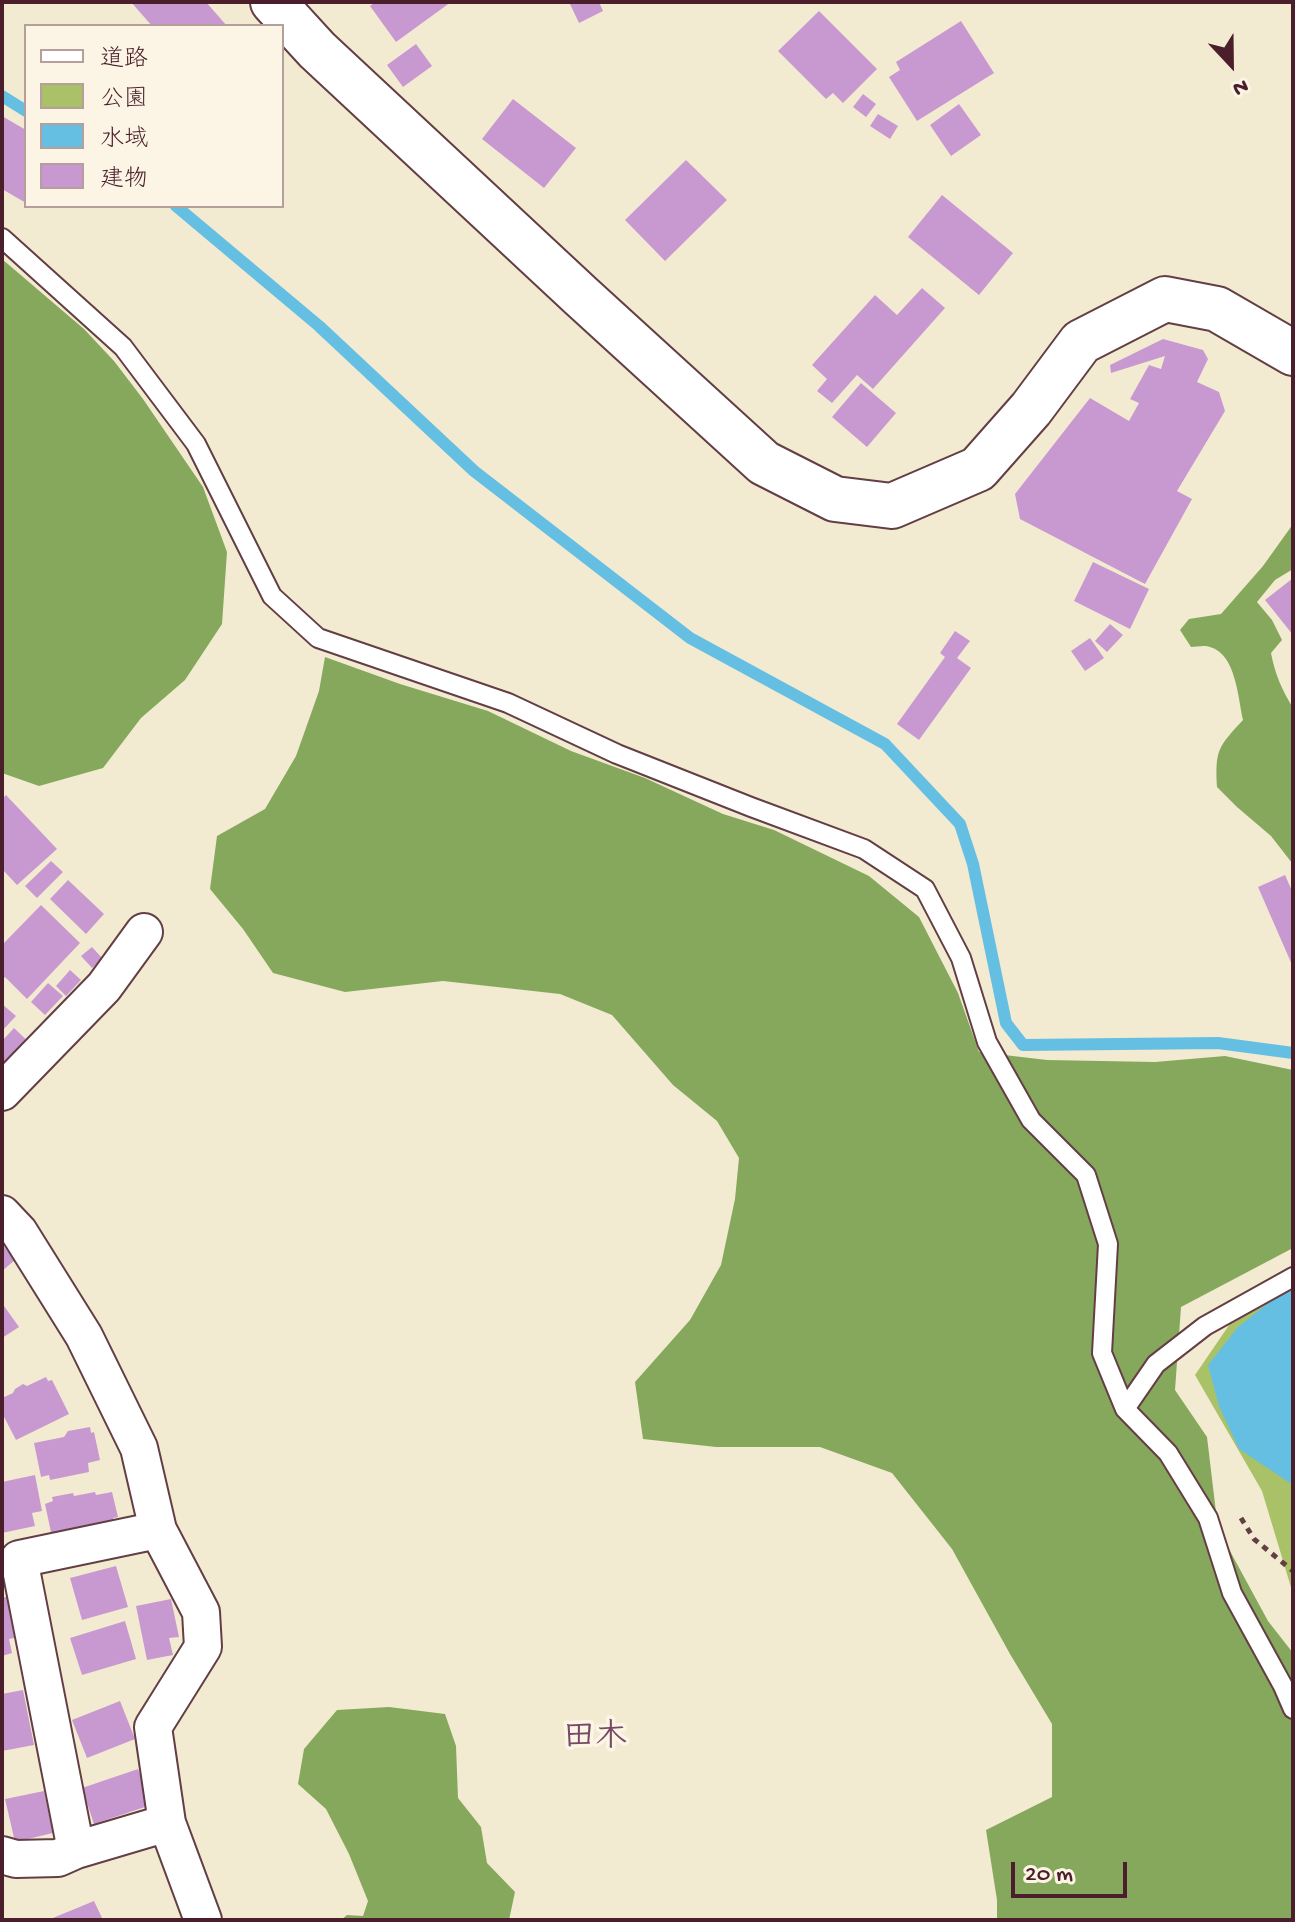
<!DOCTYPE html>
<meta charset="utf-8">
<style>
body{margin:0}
#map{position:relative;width:1295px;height:1922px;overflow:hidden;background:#f3ebd1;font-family:"Gochi Hand","Klee One",sans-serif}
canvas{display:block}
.frame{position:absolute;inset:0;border:4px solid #4a1f2b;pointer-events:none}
.legend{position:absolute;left:24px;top:24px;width:260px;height:184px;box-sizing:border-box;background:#fcf5e5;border:2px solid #b59f9b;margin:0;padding:10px 14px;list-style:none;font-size:24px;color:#4a1f2b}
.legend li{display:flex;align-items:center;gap:16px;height:40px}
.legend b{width:40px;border:2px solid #b59f9b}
.north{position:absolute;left:1191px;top:24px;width:80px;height:80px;-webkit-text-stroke:6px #fcf5e5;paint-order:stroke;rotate:158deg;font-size:22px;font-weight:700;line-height:32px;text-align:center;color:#4a1f2b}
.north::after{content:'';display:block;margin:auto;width:28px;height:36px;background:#4a1f2b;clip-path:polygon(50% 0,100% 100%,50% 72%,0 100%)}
.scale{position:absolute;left:1011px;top:1862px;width:116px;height:36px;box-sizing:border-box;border:4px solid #4a1f2b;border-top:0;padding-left:10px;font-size:24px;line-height:28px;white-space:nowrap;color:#4a1f2b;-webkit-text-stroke:6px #fcf5e5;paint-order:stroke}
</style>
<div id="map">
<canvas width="1295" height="1922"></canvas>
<div class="frame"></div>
<ul class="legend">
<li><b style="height:10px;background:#fff"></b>道路</li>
<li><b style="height:22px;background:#a9c268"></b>公園</li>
<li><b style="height:22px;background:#65bfe3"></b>水域</li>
<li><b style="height:22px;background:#c899d1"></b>建物</li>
</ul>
<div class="north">N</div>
<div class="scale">20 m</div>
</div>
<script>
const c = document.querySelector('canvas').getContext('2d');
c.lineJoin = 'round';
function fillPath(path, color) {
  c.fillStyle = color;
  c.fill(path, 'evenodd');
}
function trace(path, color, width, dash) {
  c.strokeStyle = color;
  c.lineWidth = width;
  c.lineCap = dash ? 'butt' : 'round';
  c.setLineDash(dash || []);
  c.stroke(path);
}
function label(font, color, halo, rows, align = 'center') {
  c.font = font + ' "Gochi Hand","Klee One",sans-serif';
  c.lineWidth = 7;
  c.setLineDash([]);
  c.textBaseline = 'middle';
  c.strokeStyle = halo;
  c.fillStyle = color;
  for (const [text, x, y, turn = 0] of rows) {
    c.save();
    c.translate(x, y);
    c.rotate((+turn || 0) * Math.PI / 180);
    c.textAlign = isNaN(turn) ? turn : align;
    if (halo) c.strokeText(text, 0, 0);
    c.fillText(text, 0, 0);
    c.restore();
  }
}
const green = new Path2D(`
 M1293 1277V1594L1262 1491 1195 1375 1238 1312Z`);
const forest = new Path2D(`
 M2 259 84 329 114 361 143 399 203 487 227 552 222 624 185 680 141 718 103 768 39 786 2 773Z
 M1293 524V569L1275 580 1257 602 1272 620 1282 640 1271 653C1275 674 1282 690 1293 708V868L1292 863 1271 836 1237 807 1217 787C1215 750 1218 747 1243 720 1238 698 1236 654 1210 647 1205 645 1196 647 1191 647L1180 630 1189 619 1221 614 1263 566Z
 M325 657 400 684 488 711 571 751 645 778 723 814 774 830 869 876 919 917 958 993 979 1052 1047 1060 1155 1062 1225 1056 1293 1070V1248L1181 1307 1175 1390 1207 1437 1218 1529 1268 1621 1293 1653V1920H997V1900L986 1830 1052 1797V1724L1010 1654 952 1549 892 1473 820 1447H716L643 1439 635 1382 690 1320 721 1265 735 1199 739 1158 717 1121 673 1085 612 1015 560 994 443 981 345 992 273 973 243 929 210 889 217 836 265 809 296 756 319 691Z
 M389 1707 445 1714 456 1746 458 1798 481 1827 487 1863 515 1892 509 1920H341L347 1915 363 1916 368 1901 349 1854 326 1809 298 1784 304 1749 337 1710Z`);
const water = new Path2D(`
 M1293 1286V1485L1239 1449 1219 1406 1208 1365 1238 1327 1287 1288Z`);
const stream = new Path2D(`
 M2 96 26 111
 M176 206 319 326 474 471 690 638 885 744 960 824 973 864 1006 1023 1023 1045 1218 1043 1293 1053`);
const building = new Path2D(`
 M131 2H206L227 26H152Z
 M375 2H451L396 42 370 6Z
 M569 2H599L603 11 579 23Z
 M819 11 877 69 843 103 833 93 826 99 778 51Z
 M961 21 994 73 917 121 889 77 900 70 896 62Z
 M416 44 432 66 403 87 387 65Z
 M863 94 876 104 866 117 853 107Z
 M513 99 576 148 544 188 482 139Z
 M959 104 981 135 951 156 930 125Z
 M878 114 898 126 890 139 870 126Z
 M2 116 26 130V203L2 189Z
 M686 160 727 200 665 261 625 220Z
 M942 195 1013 253 979 295 908 237Z
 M922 288 945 308 873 389 857 375 832 403 817 391 827 379 812 365 875 295 897 315Z
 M1163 339 1203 350 1208 359 1197 382 1219 392 1225 411 1177 491 1192 499 1145 584 1020 519 1015 494 1090 398 1129 421 1139 403 1130 399 1149 365 1161 369 1165 356 1111 373 1110 365Z
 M861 383 896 413 867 447 832 417Z
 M1093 562 1149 589 1130 629 1074 601Z
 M1293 578V635L1265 600Z
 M1110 624 1123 635 1107 652 1095 641Z
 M955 631 970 641 957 658 971 668 919 740 897 724 945 657 940 653Z
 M1090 638 1104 658 1085 671 1071 651Z
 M6 795 57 849 17 885 2 869V799Z
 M51 861 63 872 37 898 25 886Z
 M1285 875 1293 893V967L1258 887Z
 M68 880 104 914 86 934 50 899Z
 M41 905 80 943 27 999 5 977 2 980V945Z
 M92 947 103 959 92 968 81 956Z
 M70 970 81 980 66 996 56 986Z
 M48 983 63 996 45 1015 31 1002Z
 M2 1004 16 1016 2 1031Z
 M14 1028 33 1046 2 1078V1041Z
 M2 1244 15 1260 2 1271Z
 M2 1303 19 1327 2 1338Z
 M46 1377 48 1381 52 1380 69 1414 16 1440 2 1413V1398L13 1393 15 1389 23 1384 27 1386Z
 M90 1427 91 1433 94 1432 100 1460 88 1463 89 1472 50 1480 49 1475 41 1477 34 1443 64 1437 68 1431Z
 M35 1475 42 1511 32 1513 35 1526 2 1533V1482Z
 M95 1492 96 1495 112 1492 118 1517 113 1518 114 1523 52 1537 45 1504 53 1501 52 1497 73 1493 74 1496Z
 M116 1566 128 1607 82 1620 70 1578Z
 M9 1596 18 1637 9 1639 12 1653 2 1656V1598Z
 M171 1599 179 1637 169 1638 173 1655 147 1660 136 1606Z
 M125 1621 136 1659 82 1675 70 1638Z
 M23 1690 34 1745 2 1751V1694Z
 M120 1701 135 1739 87 1758 72 1720Z
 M138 1769 151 1805 94 1824 82 1788Z
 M44 1791 53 1833 15 1842 5 1799Z
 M94 1901 103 1920H48Z`);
const path = new Path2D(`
 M1241 1518 1254 1539 1293 1571`);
const service = new Path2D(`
 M2 238 123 347 196 444 272 596 318 638 508 703 617 754 751 807 864 849 925 889 961 958 987 1042 1031 1120 1086 1175 1108 1244 1102 1353 1125 1409 1168 1453 1208 1518 1232 1593 1283 1686 1293 1709
 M1125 1409 1156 1364 1205 1326 1293 1277`);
const minor = new Path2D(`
 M2 1092 104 987 144 932
 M2 1214 19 1232 84 1336 139 1448 158 1530 201 1612 203 1647 153 1727 167 1823 203 1920
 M76 1850 19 1559 158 1530
 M2 1855 16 1859 58 1858 76 1850 167 1823`);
const tertiary = new Path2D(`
 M273 2 317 50 581 296 764 463 835 499 892 506 978 469 1031 409 1081 342 1165 299 1217 309 1293 353`);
const quarterNames = [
 ["田木",595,1740]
];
fillPath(green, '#a9c268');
fillPath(forest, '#86a85c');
fillPath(water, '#65bfe3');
trace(stream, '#65bfe3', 12);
fillPath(building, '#c899d1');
trace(service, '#633e44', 22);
trace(minor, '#633e44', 40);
trace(tertiary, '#633e44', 48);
trace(path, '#633e44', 5, [6, 6]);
trace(service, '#fff', 18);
trace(minor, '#fff', 36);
trace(tertiary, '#fff', 44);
label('bold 32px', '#764a65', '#fcf5e5', quarterNames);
</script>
